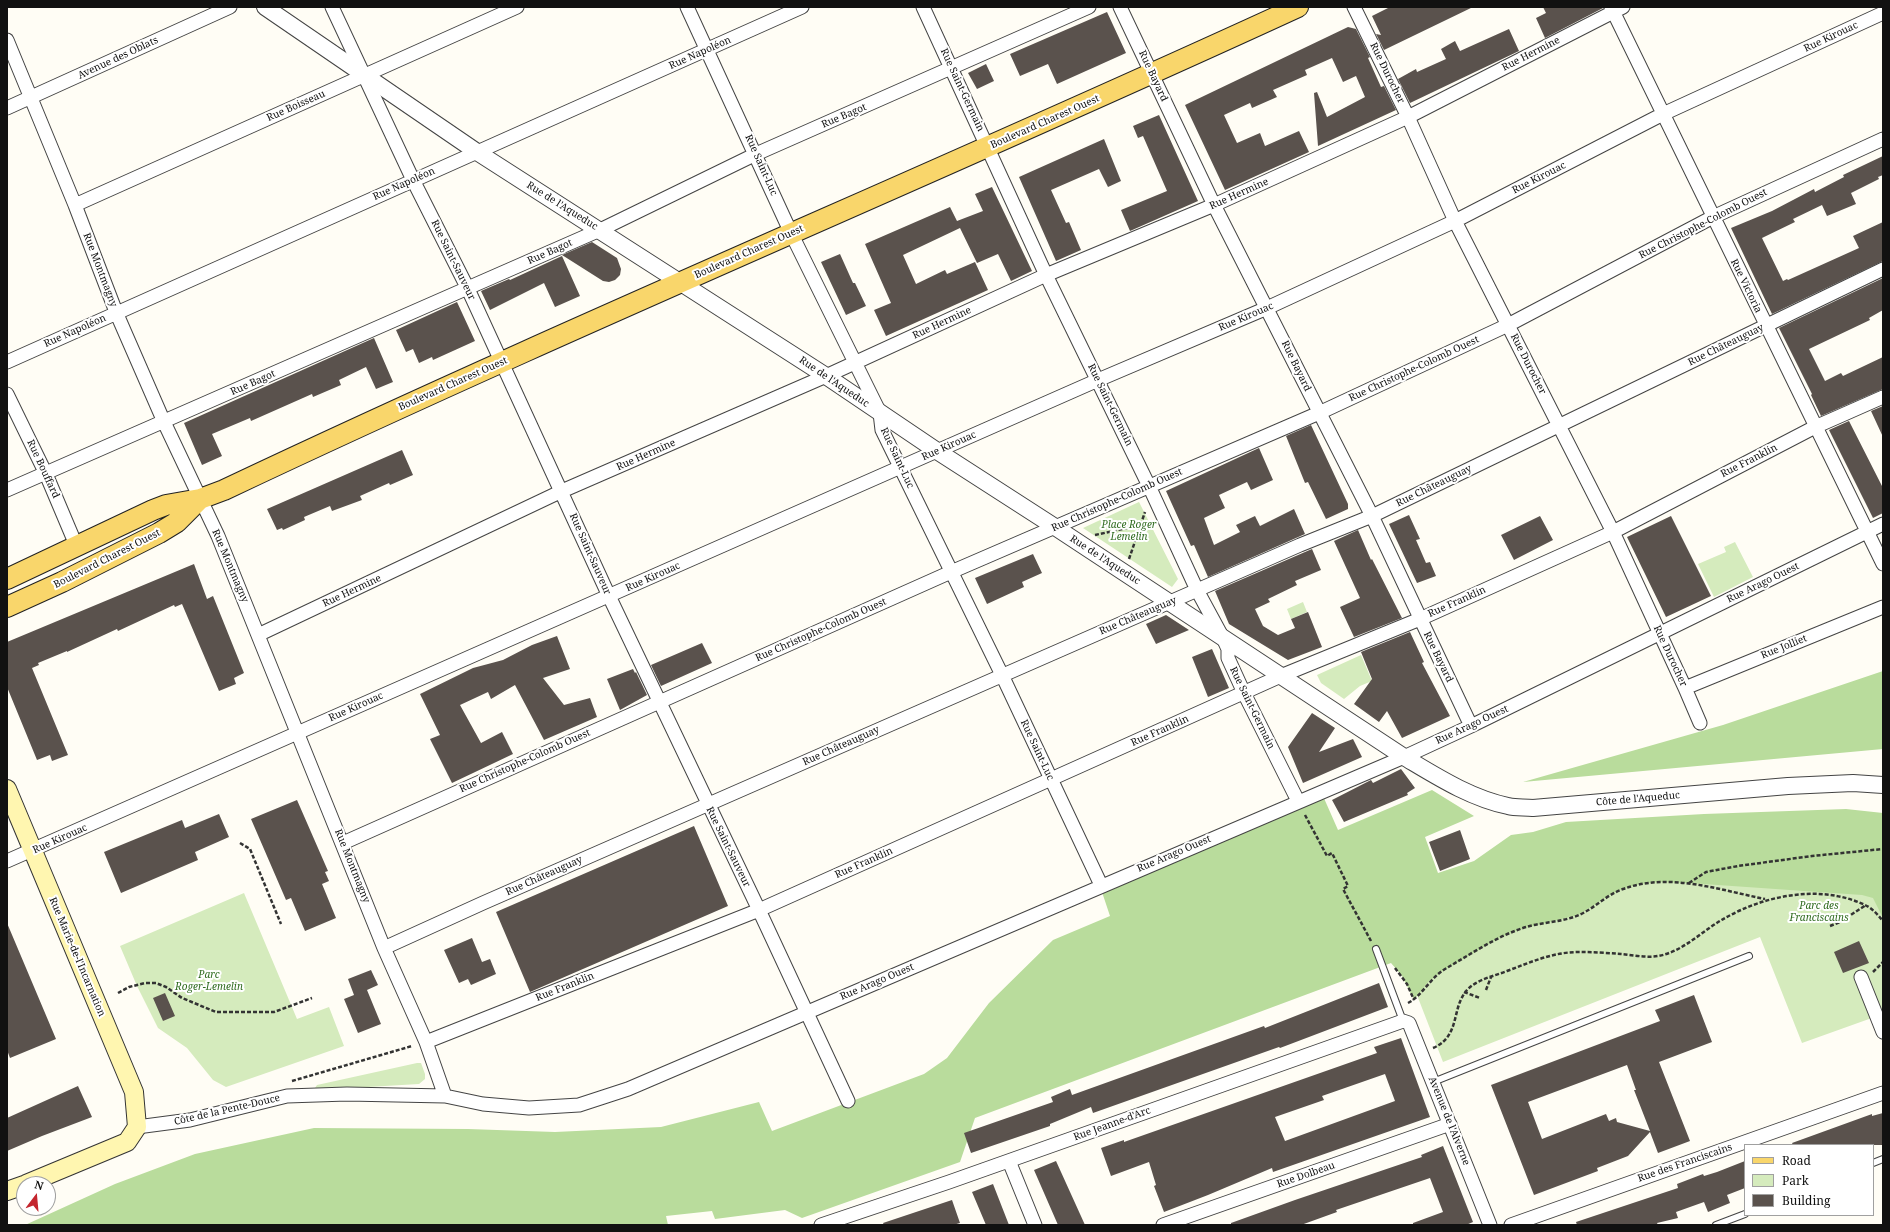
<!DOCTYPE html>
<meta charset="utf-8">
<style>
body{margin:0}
#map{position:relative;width:1890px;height:1232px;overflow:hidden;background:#fffdf5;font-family:"Noto Serif",serif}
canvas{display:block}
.frame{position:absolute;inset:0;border:8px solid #111;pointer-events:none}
.legend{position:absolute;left:1744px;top:1144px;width:130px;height:72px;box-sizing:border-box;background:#fff;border:1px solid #a0a0a0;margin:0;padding:5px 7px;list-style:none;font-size:12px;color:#111}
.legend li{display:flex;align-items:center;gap:8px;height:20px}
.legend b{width:20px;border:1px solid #a0a0a0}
.north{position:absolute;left:16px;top:1176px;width:40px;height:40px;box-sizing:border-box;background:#fff;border:1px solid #a0a0a0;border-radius:50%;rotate:16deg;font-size:11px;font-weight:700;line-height:16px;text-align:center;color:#111}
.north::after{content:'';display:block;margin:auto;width:14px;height:18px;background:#c4262e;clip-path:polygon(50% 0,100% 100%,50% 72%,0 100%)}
</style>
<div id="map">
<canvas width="1890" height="1232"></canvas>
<div class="frame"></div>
<ul class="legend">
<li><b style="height:5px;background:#f9d66b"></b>Road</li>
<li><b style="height:11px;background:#d5ebbd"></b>Park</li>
<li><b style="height:11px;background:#5a524d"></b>Building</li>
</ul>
<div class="north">N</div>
</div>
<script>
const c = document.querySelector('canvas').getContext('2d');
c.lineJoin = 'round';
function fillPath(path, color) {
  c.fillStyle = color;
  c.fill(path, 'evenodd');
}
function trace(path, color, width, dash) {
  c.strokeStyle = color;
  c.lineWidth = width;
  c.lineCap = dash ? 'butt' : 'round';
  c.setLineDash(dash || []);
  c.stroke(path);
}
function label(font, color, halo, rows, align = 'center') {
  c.font = font + ' "Noto Serif",serif';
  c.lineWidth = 4;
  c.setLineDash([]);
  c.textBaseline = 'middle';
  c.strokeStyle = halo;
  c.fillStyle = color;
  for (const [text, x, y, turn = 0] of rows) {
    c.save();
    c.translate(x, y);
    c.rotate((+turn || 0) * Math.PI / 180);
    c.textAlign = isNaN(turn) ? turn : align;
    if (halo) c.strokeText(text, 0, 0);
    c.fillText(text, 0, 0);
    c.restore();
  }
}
const green = new Path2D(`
 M1139 502 1178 579 1172 587 1083 528Z
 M1735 542 1753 577 1714 597 1698 564 1726 552 1724 547Z
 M1303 602 1307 612 1291 619 1287 609Z
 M1361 655 1372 681 1360 686 1344 699 1321 683 1317 675Z
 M1883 841V1014L1802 1043 1760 937 1443 1062 1408 972 1632 883Z
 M244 893 297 1019 329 1007 344 1046 226 1087 213 1080 187 1048 158 1028 137 986 120 946Z
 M417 1063H421L425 1074V1079L419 1084 317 1090 315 1088 317 1085Z`);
const forest = new Path2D(`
 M1883 671V749L1523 782 1723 725Z
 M1432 790 1474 816 1425 837 1438 873 1474 861 1511 835 1533 832 1566 822 1704 814 1846 809 1883 813V918L1873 898 1862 895 1689 883 1659 882 1640 884 1622 889 1608 896 1578 915 1525 928 1501 937 1441 972 1428 982 1414 1000 1402 976 1391 963 975 1118 960 1162 802 1218 785 1210 715 1219 712 1211 666 1216 668 1225H25L115 1184 195 1154 314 1128 468 1129 555 1132 661 1127 759 1102 772 1131 924 1074 947 1058 989 1003 1053 940 1110 916 1102 892 1323 796 1338 830Z`);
const building = new Path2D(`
 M1390 7H1473L1384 50 1376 34 1381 35 1372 16Z
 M1543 7H1603V8L1545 38 1536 18 1546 13Z
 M1107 12 1126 53 1057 84 1048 64 1020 76 1010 54Z
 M1348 27 1356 29 1370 57 1368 58 1381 87 1384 86 1396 110 1318 146 1314 93 1317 92 1327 117 1365 97 1356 76 1343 82 1332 58 1305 70 1307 75 1273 90 1277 97 1252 108 1250 103 1224 115 1237 143 1260 133 1265 146 1299 131 1309 152 1225 190 1185 105Z
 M1509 29 1519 51 1410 103 1398 79 1416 69 1417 72 1446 59 1441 49 1455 41 1460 51Z
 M986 64 994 81 977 89 968 73Z
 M1159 115 1198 201 1130 231 1121 210 1167 191 1143 136 1138 138 1133 126Z
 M1104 139 1121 181 1108 187 1099 169 1051 190 1066 223 1069 222 1081 250 1056 261 1019 177Z
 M1883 156V175L1878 177 1879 179 1851 193 1856 204 1827 216 1822 205 1793 219 1795 222 1762 238 1783 281 1787 279 1788 280 1859 248 1853 236 1883 222V261L1772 314 1731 228 1772 211 1814 189 1815 192 1844 177 1843 175Z
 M992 187 1032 271 1011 281 998 254 977 263 960 228 903 255 916 284 945 270 947 274 975 262 988 290 886 336 874 310 891 303 865 244 950 207 957 221 983 211 975 194Z
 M592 242 617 258 621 269 620 275 615 280 609 282 603 281 562 255Z
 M840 254 853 283H855L866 306 846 315 821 262Z
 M562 256 580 296 555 307 544 283 490 310 481 291 509 279 510 280Z
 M1883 278V310L1869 318 1870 320 1809 349 1825 381 1841 373 1843 376 1883 357V389L1821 416 1811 395 1812 394 1779 328Z
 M457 302 475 341 433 360 432 357 419 363 413 349 406 352 396 330Z
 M374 338 393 382 376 389 366 367 339 380 341 385 313 397 312 394 251 421 250 418 212 434 222 456 202 465 184 423Z
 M1883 406V437L1871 411Z
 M1849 421 1883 488V513L1873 518 1829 430Z
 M1311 425 1348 504V509L1326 519 1308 482 1305 483 1286 436Z
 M1259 448 1273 480 1251 490 1247 482 1219 495 1225 508 1204 518 1214 545 1240 532 1236 525 1255 516 1260 526 1294 509 1305 534 1208 577 1194 545 1191 546 1166 491Z
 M402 450 413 475 390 485 389 483 360 496 362 500 332 511 330 506 304 517 305 520 283 530 282 528 277 530 267 509Z
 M1409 515 1420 539 1416 540 1426 563 1430 562 1436 576 1417 583 1389 524Z
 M1540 516 1553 540 1514 560 1501 535Z
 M1671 516 1711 596 1666 617 1627 537Z
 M1358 530 1371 560 1372 559 1402 618 1354 637 1340 607 1360 598 1334 541Z
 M1312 549 1321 570 1295 581 1297 585 1268 599 1270 602 1255 609 1263 626 1278 635 1295 628 1291 619 1308 612 1322 647 1288 660 1229 624 1215 591Z
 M1033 554 1042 573 1022 582 1024 587 987 604 975 578Z
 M194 564 207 599 213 596 244 673 234 678 236 684 219 691 182 604 175 607 174 605 118 631 117 629 67 652V651L38 663 39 665 32 668 68 755 52 761 50 755 37 760 7 687V642Z
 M1166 615 1189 630 1156 644 1146 624Z
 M1410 632 1424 662 1422 663 1450 716 1402 738 1387 711 1379 722 1354 704 1372 679 1361 652Z
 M557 636 570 669 543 678 564 705 590 698 597 717 544 740 515 685 491 699 488 692 460 705 481 743 502 732 513 754 452 783 430 739 440 735 420 694 473 668 503 660 532 645Z
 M702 643 712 663 661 686 651 665Z
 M1212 649 1229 688 1208 697 1192 657Z
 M633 669 635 673 636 672 647 695 620 710 607 679Z
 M1312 713 1335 728 1319 752 1353 739 1362 757 1303 783 1288 747Z
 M1401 769 1415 788 1407 793 1408 795 1344 822 1332 800 1371 780 1373 783Z
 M297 800 328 871 325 872 329 881 322 884 336 918 305 931 291 898 286 900 251 819Z
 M219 814 229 837 195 852 198 860 121 893 104 852 182 820 185 828Z
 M694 826 728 906 530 992 496 912Z
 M1460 830 1470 859 1440 871 1429 842Z
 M7 923 56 1039 10 1058 7 1050Z
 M472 938 482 962 490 959 496 974 471 985 468 979 459 983 444 950Z
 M1859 941 1869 963 1843 973 1834 952Z
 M371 970 378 985 367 990 381 1024 358 1033 344 999 354 995 348 979Z
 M1379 983 1388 1007 1280 1048 1279 1047 1093 1113 1091 1107 1050 1124V1126L971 1153 964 1133 1053 1102 1051 1097 1070 1089 1072 1095 1264 1026 1265 1028Z
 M165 993 175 1016 163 1021 153 998Z
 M1694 995 1712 1042 1659 1062 1690 1141 1658 1153 1650 1132 1628 1156 1597 1168 1598 1171 1534 1195 1491 1085 1660 1021 1655 1010ZM1627 1065 1636 1090H1634L1650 1131 1617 1122 1616 1118 1609 1121 1606 1114 1542 1139 1528 1102Z
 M1401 1038 1430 1117 1273 1172 1272 1168 1208 1195 1164 1212 1154 1186 1156 1185 1149 1162 1111 1176 1101 1148 1124 1140V1142L1377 1053 1374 1047ZM1385 1074 1395 1101 1285 1141 1275 1117 1324 1100 1322 1096Z
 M78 1086 92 1117 42 1136 7 1151V1118Z
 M1883 1113V1145H1793L1792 1143 1872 1114V1116Z
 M1443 1146 1473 1222 1466 1225H1413V1223L1443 1212 1430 1178 1336 1210 1337 1212 1301 1225H1231V1223L1295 1200 1422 1157 1421 1155Z
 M1056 1161 1085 1225H1058L1034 1170Z
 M1745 1161V1188L1727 1195 1730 1203 1708 1212 1704 1202 1676 1212 1678 1218 1657 1223 1658 1225H1577L1576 1222 1678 1188 1677 1184 1703 1174 1704 1176 1717 1172Z
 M993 1184 1009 1225H986L972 1192Z
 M952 1200 960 1223 953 1225H884L883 1223Z`);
const path = new Path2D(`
 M1095 535 1141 525
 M1129 559 1145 512
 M1305 815 1327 856 1332 853 1348 886 1343 889 1371 941
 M240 843 250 849 281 924
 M1689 883 1706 872 1738 866 1812 856 1883 849
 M1830 926 1840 922 1866 905
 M1395 968 1407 984 1414 1000
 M1873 972 1883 962
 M1486 990 1491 977
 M1464 992 1480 998
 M118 993 129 987 145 983H156L166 987 182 998 216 1012H274L312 998
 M1408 1003C1422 996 1430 978 1445 969 1471 954 1497 936 1526 927 1543 922 1563 922 1579 915 1595 908 1606 895 1623 889 1670 872 1719 890 1765 899
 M1433 1048C1466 1034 1446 998 1478 982 1487 977 1497 975 1507 971 1531 962 1553 952 1579 952 1593 952 1608 953 1621 954 1633 955 1646 958 1658 956 1683 952 1703 930 1725 918 1766 895 1821 884 1865 905 1872 908 1878 915 1883 921
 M292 1081 412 1046`);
const service = new Path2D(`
 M1376 949 1403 1021
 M1433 1082 1749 956
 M1873 1163 1883 1159
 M1716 1225 1745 1214`);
const minor = new Path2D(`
 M332 7 413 180 468 289 609 596 759 910 848 1101
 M687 7 791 233 880 413 882 430 1002 675 1101 885
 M923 7 1046 275 1149 486 1197 590 1223 638 1228 649V658L1244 693 1298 801
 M1120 7 1214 205 1372 516 1471 726
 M1354 7 1408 117 1455 221 1613 532 1685 688 1700 723
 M1611 7 1883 564
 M7 40 75 205 116 312 164 422 218 536 384 948 426 1042 445 1096
 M7 108 230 7
 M75 205 517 7
 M7 362 802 7
 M7 394 46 474 76 545
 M7 490 600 230 756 154 1089 7
 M258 635 562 491 826 376 1046 275 1214 205 1408 117 1623 7
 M1685 688 1883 607
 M343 843 951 572 1319 413 1508 325 1713 217 1883 139
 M7 861 1098 380 1267 308 1455 221 1663 114 1883 13
 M384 948 483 903 1300 545 1372 516 1883 269
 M1861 977 1883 1032
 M426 1042 759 910 1283 675 1420 619 1613 532 1815 427 1883 397
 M137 1127 190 1120 287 1096 347 1094 445 1096 483 1104 529 1108 579 1105 628 1089 1404 757 1471 726 1883 524
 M1009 1161 1035 1225
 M821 1225 949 1182 1403 1021 1409 1023 1490 1225
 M1163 1225 1450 1124
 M1511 1225 1883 1093`);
const tertiary = new Path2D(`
 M265 7 477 152 826 376 937 451 1055 527 1404 757C1436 776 1470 798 1508 806 1516 808 1524 807 1533 808L1788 786 1853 783 1883 785`);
const secondary = new Path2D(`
 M7 789 134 1092 137 1127 127 1142 26 1184
 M7 1191 24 1185`);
const primary = new Path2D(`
 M7 579 153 510 166 505 200 499 224 490C579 322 942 171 1298 7
 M7 607 62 582 159 533 177 522 200 499`);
const streetNames = [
 ["Rue Kirouac",1831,37,-25],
 ["Rue Napoléon",700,53,-24],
 ["Rue Hermine",1531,54,-27],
 ["Avenue des Oblats",118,58,-25],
 ["Rue Durocher",1387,73,64],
 ["Rue Bayard",1153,76,65],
 ["Rue Saint-Germain",962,90,65],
 ["Rue Boisseau",296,106,-24],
 ["Rue Bagot",844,116,-23],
 ["Boulevard Charest Ouest",1045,122,-24],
 ["Rue Saint-Luc",761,165,66],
 ["Rue Kirouac",1539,178,-27],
 ["Rue Napoléon",404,184,-24],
 ["Rue Hermine",1239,194,-24],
 ["Rue de l'Aqueduc",562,206,32],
 ["Rue Christophe-Colomb Ouest",1703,224,-27],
 ["Rue Bagot",550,252,-24],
 ["Boulevard Charest Ouest",749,252,-24],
 ["Rue Saint-Sauveur",453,260,64],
 ["Rue Montmagny",100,270,69],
 ["Rue Victoria",1746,286,64],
 ["Rue Kirouac",1246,317,-23],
 ["Rue Hermine",942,323,-25],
 ["Rue Napoléon",75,331,-24],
 ["Rue Châteauguay",1726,345,-26],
 ["Rue Durocher",1528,364,63],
 ["Rue Bayard",1296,366,64],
 ["Rue Christophe-Colomb Ouest",1414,369,-25],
 ["Rue de l'Aqueduc",834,382,34],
 ["Rue Bagot",253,383,-24],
 ["Boulevard Charest Ouest",453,384,-24],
 ["Rue Saint-Germain",1110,405,64],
 ["Rue Kirouac",949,446,-24],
 ["Rue Hermine",646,455,-24],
 ["Rue Saint-Luc",897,458,65],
 ["Rue Franklin",1749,461,-27],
 ["Rue Bouffard",43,469,65],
 ["Rue Châteauguay",1434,486,-26],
 ["Rue Christophe-Colomb Ouest",1117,500,-24],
 ["Rue Saint-Sauveur",590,554,66],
 ["Boulevard Charest Ouest",107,559,-27],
 ["Rue de l'Aqueduc",1105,560,33],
 ["Rue Montmagny",230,566,67],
 ["Rue Kirouac",653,577,-24],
 ["Rue Arago Ouest",1763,583,-26],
 ["Rue Hermine",352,591,-25],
 ["Rue Franklin",1457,602,-24],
 ["Rue Châteauguay",1138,616,-23],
 ["Rue Christophe-Colomb Ouest",821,630,-24],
 ["Rue Jolliet",1784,647,-22],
 ["Rue Durocher",1670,656,65],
 ["Rue Bayard",1438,657,64],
 ["Rue Kirouac",356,707,-24],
 ["Rue Saint-Germain",1252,708,64],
 ["Rue Arago Ouest",1472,725,-25],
 ["Rue Franklin",1160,731,-24],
 ["Rue Châteauguay",841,746,-24],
 ["Rue Saint-Luc",1037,750,65],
 ["Rue Christophe-Colomb Ouest",525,761,-24],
 ["Côte de l'Aqueduc",1638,799,-5],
 ["Rue Kirouac",60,839,-24],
 ["Rue Saint-Sauveur",728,847,64],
 ["Rue Arago Ouest",1174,854,-23],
 ["Rue Franklin",864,863,-24],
 ["Rue Montmagny",352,866,68],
 ["Rue Châteauguay",544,876,-24],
 ["Rue Marie-de-l'Incarnation",77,957,67],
 ["Rue Arago Ouest",877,982,-23],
 ["Rue Franklin",565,987,-22],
 ["Côte de la Pente-Douce",227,1110,-13],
 ["Avenue de l'Alverne",1449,1121,68],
 ["Rue Jeanne-d'Arc",1112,1124,-20],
 ["Rue des Franciscains",1685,1163,-19],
 ["Rue Dolbeau",1306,1175,-19]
];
const parkNames = [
 ["Place Roger",1129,525],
 ["Lemelin",1129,537],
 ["Parc des",1819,906],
 ["Franciscains",1819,918],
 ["Parc",209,975],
 ["Roger-Lemelin",209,987]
];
fillPath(green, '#d5ebbd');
fillPath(forest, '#b9dc9c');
fillPath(building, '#5a524d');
trace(service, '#444', 8);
trace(minor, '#444', 15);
trace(tertiary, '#444', 18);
trace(secondary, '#333', 20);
trace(primary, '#222', 22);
trace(path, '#333', 2.5, [4, 2]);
trace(service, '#fff', 6);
trace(minor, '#fff', 13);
trace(tertiary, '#fff', 16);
trace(secondary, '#fff6b0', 18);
trace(primary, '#f9d66b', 20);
label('10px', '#111', '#fff', streetNames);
label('italic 10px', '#2f6b1f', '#fff', parkNames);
</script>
